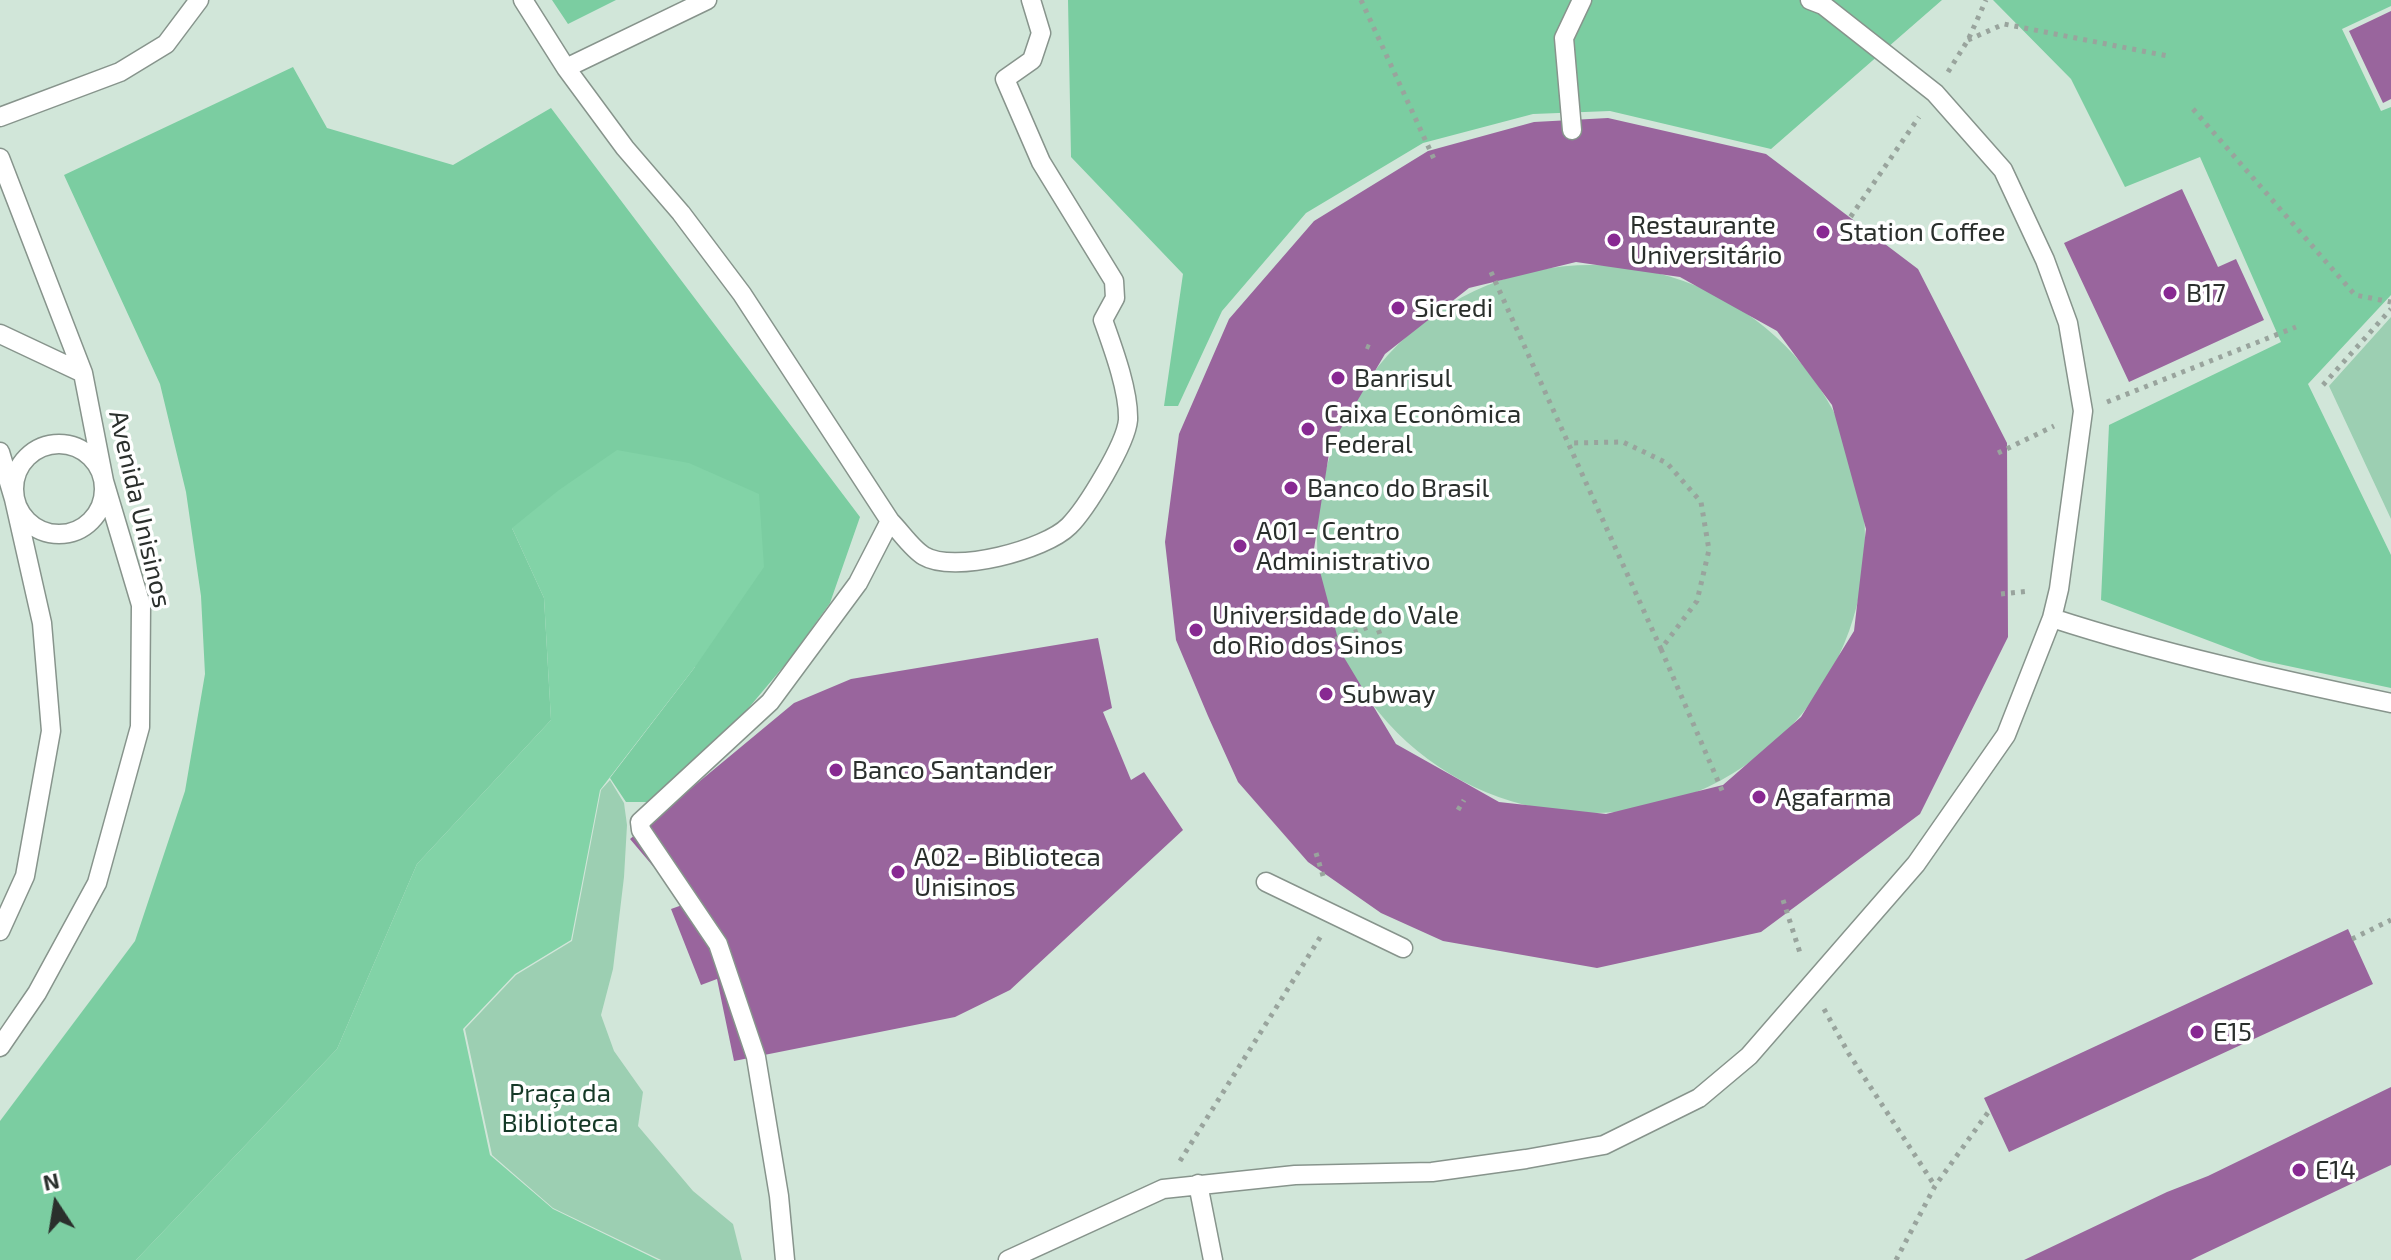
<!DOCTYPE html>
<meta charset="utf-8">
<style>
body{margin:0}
#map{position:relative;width:2391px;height:1260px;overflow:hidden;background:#e2f0e7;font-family:"Exo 2",sans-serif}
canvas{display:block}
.north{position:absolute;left:16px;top:1164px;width:80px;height:80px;-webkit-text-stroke:6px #fff;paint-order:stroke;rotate:348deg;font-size:22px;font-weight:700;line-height:32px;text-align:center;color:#2a2f2c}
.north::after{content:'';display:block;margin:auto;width:28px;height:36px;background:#2a2f2c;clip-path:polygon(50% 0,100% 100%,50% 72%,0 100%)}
</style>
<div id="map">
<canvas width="2391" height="1260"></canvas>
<div class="north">N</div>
</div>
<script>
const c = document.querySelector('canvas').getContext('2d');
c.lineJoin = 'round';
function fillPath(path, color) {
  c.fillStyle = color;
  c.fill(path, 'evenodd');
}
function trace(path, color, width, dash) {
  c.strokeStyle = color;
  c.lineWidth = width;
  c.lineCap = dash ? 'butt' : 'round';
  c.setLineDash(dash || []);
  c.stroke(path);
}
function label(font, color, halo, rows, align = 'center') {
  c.font = font + ' "Exo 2",sans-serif';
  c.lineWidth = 7;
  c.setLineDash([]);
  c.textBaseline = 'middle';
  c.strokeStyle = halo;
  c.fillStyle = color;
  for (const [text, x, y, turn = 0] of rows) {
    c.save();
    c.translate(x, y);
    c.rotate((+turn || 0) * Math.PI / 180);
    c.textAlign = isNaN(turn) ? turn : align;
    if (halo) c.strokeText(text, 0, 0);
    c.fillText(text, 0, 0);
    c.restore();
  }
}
const built = new Path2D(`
 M0 0H2391V1260H0Z`);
const green = new Path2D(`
 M1317 539a274 274 0 1 1 548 0a274 274 0 1 1-548 0Z
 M2391 317V519L2329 386Z
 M610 780 624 803 627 825 624 877 613 969 601 1015 614 1051 643 1092 638 1126 693 1191 733 1224 742 1260H661L553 1208 492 1155 465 1029 516 975 572 941 601 790Z`);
const forest = new Path2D(`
 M552 0H616L568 24Z
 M1068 0H1942L1771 149 1610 111 1533 114 1423 143 1306 213 1222 311 1178 406H1164L1183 274 1071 157Z
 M1993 0H2391V6L2342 29 2381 111 2391 107V295L2308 384 2391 555V688L2260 660 2101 600 2109 425 2281 342 2200 157 2125 187 2071 79Z
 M293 67 327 128 453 165 551 108 860 517 830 603 789 660 703 762 656 802H626L610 778 695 667 512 528 544 598 551 720 417 864 337 1049 136 1260H0V1121L135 941 185 791 205 674 201 596 186 492 160 384 64 175Z`);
const water = new Path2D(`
 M617 450 689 463 759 494 764 567 695 667 600 790 571 940 515 974 463 1029 490 1155 553 1209 658 1260H136L337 1049 417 864 551 720 544 598 512 528 559 490Z`);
const building = new Path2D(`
 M2391 11V99L2383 103 2349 31Z
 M1608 118 1766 154 1918 269 2007 443 2008 637 1920 814 1761 932 1597 968 1443 941 1381 913 1308 862 1238 782 1208 716 1176 640 1165 542 1179 434 1229 319 1314 221 1428 151 1534 122ZM1576 262 1680 277 1777 331 1832 405 1866 529 1854 631 1801 717 1723 785 1606 814 1499 802 1396 744 1342 654 1314 549 1330 447 1385 354 1469 288Z
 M2182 189 2218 267 2236 259 2264 320 2129 382 2064 243Z
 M1098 638 1112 708 1103 712 1131 780 1144 772 1183 830 1010 990 955 1017 734 1061 717 979 701 985 671 909 685 904 630 839 794 703 851 679Z
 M2348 929 2373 984 2009 1152 1984 1098Z
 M2391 1087V1165L2197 1257 2191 1260H2024L2167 1192 2208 1176Z`);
const path = new Path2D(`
 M1361 0 1434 159
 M1968 40 2004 24 2168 56
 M1948 72 1968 40 1986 0
 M2193 109 2355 295 2391 302
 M1845 225 1919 117
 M1491 272 1661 649 1697 601 1709 550 1701 502 1667 463 1623 442 1568 443
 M1366 346 1371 348
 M2323 385 2391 309
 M2107 402 2296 327
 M1998 453 2054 426
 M2001 594 2030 591
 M1326 643 1376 624 1385 647 1358 657
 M1661 649 1724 795
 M1458 810 1464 800
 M1316 853 1324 879
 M1783 900 1801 956
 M2352 939 2391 920
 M1824 1009 1849 1054 1935 1186
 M1180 1161 1321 936
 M1896 1260 1935 1186 1989 1111`);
const lane = new Path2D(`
 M523 0 566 68 625 148 681 213 742 294 890 521 858 583 770 702 640 822 641 830 718 944 756 1057 779 1196 785 1260
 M566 68 707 0
 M0 117 120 72 166 44 199 0
 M1572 130 1564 38 1582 0
 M0 158 83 373 104 481 141 605 140 727 97 883 37 993 0 1047
 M0 334 83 373
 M14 489a45 45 0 1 1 90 0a45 45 0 1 1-90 0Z
 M0 452 14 499 42 623 51 731 25 876 0 931
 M890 521C901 532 912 549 924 556 954 574 1045 550 1069 526 1086 509 1126 444 1128 420 1129 391 1113 348 1103 320L1115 298 1114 281 1041 162 1005 79 1032 60 1041 33 1031 0
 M2052 618C2163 654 2277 679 2391 703
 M1266 882 1403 948
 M1198 1184 1213 1260
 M1008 1260 1163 1189 1295 1175 1432 1172 1526 1159 1604 1145 1699 1098 1749 1056 1916 864 2006 735 2052 618 2059 589 2083 411 2068 323 2045 260 2003 170 1935 93 1823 5 1810 0`);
const markers = [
 [1823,232,8,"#882892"],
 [1614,240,8,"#882892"],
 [2170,293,8,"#882892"],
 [1398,308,8,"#882892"],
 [1338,378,8,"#882892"],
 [1308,429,8,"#882892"],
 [1291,488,8,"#882892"],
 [1240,546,8,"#882892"],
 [1196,630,8,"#882892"],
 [1326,694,8,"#882892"],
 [836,770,8,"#882892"],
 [1759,797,8,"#882892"],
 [898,872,8,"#882892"],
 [2197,1032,8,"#882892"],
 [2299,1170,8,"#882892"]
];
const poiNames = [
 ["Restaurante",1630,225],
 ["Universitário",1630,255],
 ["Station Coffee",1839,232],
 ["B17",2186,293],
 ["Sicredi",1414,308],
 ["Banrisul",1354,378],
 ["Caixa Econômica",1324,414],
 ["Federal",1324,444],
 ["Banco do Brasil",1307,488],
 ["A01 - Centro",1256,531],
 ["Administrativo",1256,561],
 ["Universidade do Vale",1212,615],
 ["do Rio dos Sinos",1212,645],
 ["Subway",1342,694],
 ["Banco Santander",852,770],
 ["Agafarma",1775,797],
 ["A02 - Biblioteca",914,857],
 ["Unisinos",914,887],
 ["E15",2213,1032],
 ["E14",2315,1170]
];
const streetNames = [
 ["Avenida Unisinos",140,509,77]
];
const parkNames = [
 ["Praça da",560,1093],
 ["Biblioteca",560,1123]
];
fillPath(built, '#d1e6d9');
fillPath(green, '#9ccfb2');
fillPath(forest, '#7bcda1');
fillPath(water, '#82d3a7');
fillPath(building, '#99659d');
trace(lane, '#87948c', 21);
trace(path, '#99a49d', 5, [4, 6]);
trace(lane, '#fff', 18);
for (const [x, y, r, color] of markers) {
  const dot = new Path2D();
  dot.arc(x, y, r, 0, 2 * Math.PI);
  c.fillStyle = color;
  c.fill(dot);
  trace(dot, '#fff', 3);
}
label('26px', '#2a2f2c', '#fff', poiNames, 'left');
label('26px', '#2a2f2c', '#fff', streetNames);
label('26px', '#153927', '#fff', parkNames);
</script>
